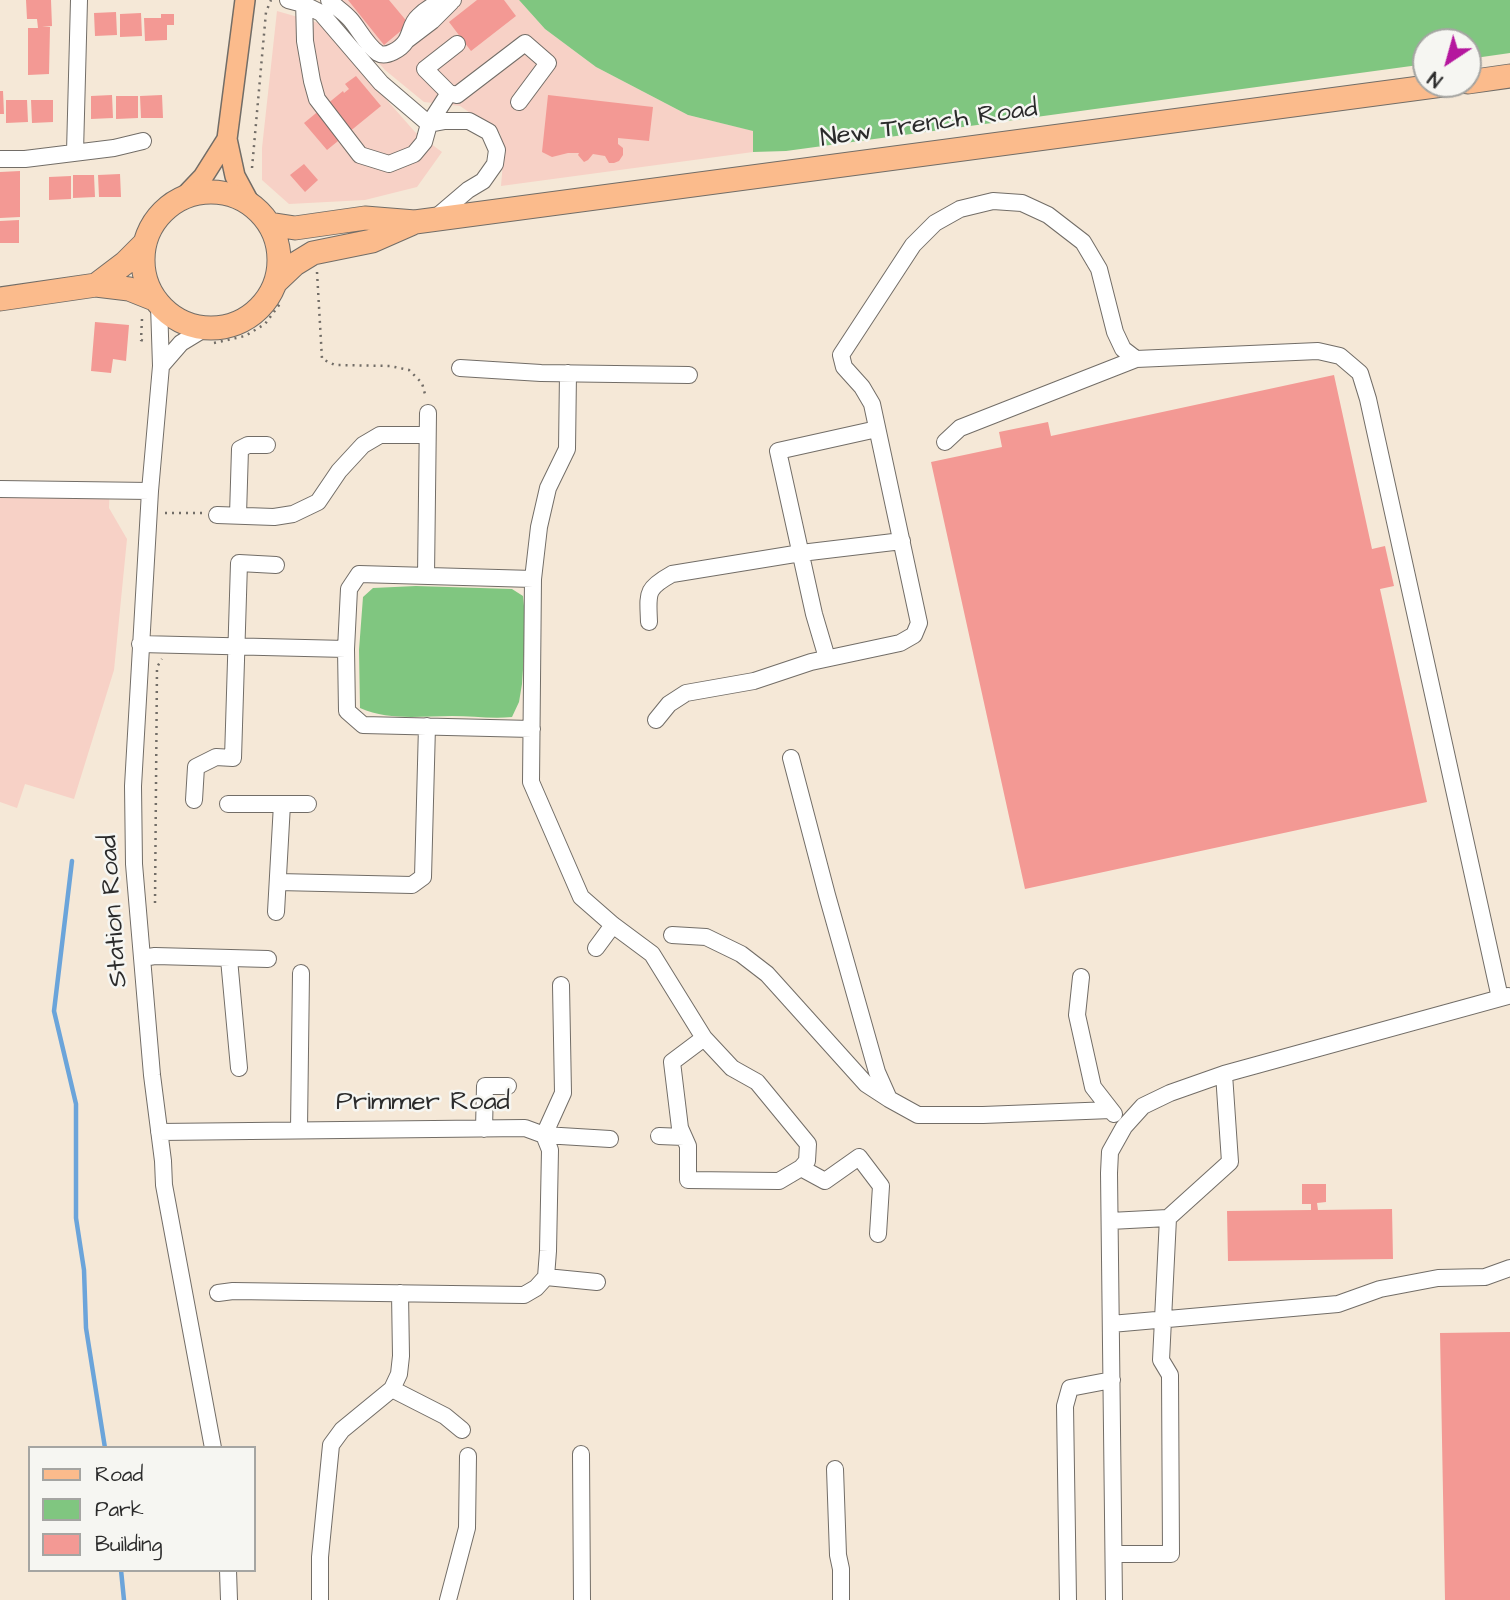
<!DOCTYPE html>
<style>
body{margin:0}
#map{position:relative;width:1510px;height:1600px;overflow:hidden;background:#f5e8d7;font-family:"Architects Daughter",sans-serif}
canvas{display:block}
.legend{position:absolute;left:28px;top:1446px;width:228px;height:126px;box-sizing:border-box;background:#f6f6f2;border:2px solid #a5a5a2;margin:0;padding:9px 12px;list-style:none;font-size:21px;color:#2b2b2b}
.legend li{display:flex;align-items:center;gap:14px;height:35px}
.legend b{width:35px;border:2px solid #a5a5a2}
.north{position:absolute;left:1412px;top:28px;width:70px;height:70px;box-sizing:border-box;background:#f6f6f2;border:2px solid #a5a5a2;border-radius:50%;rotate:216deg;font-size:19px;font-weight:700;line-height:28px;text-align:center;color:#2b2b2b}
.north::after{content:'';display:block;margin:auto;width:24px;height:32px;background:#b5179e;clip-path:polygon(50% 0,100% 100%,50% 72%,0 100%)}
</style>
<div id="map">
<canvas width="1510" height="1600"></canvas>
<ul class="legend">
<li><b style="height:9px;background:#fbbb8c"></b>Road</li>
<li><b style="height:19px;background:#80c680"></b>Park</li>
<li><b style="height:19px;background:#f39994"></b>Building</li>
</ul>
<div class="north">N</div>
</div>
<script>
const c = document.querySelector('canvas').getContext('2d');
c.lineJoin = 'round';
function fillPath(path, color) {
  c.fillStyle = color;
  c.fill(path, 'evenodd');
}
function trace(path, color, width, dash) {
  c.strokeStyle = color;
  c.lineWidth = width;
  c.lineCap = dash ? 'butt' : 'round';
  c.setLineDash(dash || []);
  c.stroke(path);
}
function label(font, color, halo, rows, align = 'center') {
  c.font = font + ' "Architects Daughter",sans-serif';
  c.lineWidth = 5;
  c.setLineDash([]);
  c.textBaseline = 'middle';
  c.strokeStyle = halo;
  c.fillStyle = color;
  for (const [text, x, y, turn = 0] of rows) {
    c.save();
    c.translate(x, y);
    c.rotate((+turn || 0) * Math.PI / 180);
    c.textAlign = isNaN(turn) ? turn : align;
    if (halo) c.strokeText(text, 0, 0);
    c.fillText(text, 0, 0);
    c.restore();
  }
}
const built = new Path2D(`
 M322 0H519L545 29 596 67 688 115 754 131 753 152 501 186 504 150 500 133 460 106 424 102 385 70Z
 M277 11 319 23 415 132 442 152 417 187 365 200 289 204 262 180V148Z
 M0 482H110L109 508 127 539 114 670 74 799 25 784 17 808 0 802Z`);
const green = new Path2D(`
 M519 0H1510V53L1468 59V42H1426V64L786 151 753 152V131L688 115 596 67 545 29Z
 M416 586 512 589 523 596 525 616V639L522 684 519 702 512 717C492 719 472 716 452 716 421 716 389 721 360 708L359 650 363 597 373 588Z`);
const stream = new Path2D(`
 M72 861 54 1011 76 1104V1218L84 1270 86 1328 105 1448
 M121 1570 124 1600`);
const building = new Path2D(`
 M26 0H51L52 26 42 27H50L49 74 28 75V28H38L37 19H27Z
 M348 0H389L409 24 384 45Z
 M477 0H504L516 16 471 51 449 22Z
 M116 12 117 35 95 36 94 13Z
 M141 13 142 36 120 37V14Z
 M161 14H174V25H167V40L145 41 144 18H161Z
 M356 76 381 106 327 150 304 123 343 91 344 93 349 89 345 84Z
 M0 91H3L4 114H0Z
 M112 95 113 118 91 119V96Z
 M162 95 163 118H141L140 96Z
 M548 95 653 107 649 141 618 138V144L623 148V155L619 161 614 163H609L605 156 593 154 588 160 584 162 578 155 579 153H568L552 157 542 152Z
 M116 96H138V118L116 119Z
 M6 100H27L28 122 6 123Z
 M31 100H53V122L32 123Z
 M304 164 318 180 305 192 290 175Z
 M20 171V217L0 218V172Z
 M120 174 121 197H99L98 175Z
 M73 175H94L95 197 73 198Z
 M71 176V199L49 200V177Z
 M19 220V243H0V221Z
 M95 322 129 325 126 361 113 359 111 373 91 371Z
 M1334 375 1372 549 1385 546 1394 586 1380 589 1427 802 1025 889 931 462 1002 447 999 432 1048 422 1051 436Z
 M1302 1184H1326V1202L1317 1203 1318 1210 1392 1209 1393 1259 1228 1261 1227 1211 1311 1210V1204H1302Z
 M1510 1332V1600H1445L1440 1333Z`);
const path = new Path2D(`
 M252 168 266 12 271 0
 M317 272 322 359 335 365 390 366 409 370 422 383 426 398
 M142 319 141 340 144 341
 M214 343 245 336 265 324 282 301
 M165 513H203
 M155 903 157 667 162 659`);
const minor = new Path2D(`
 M288 0 303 4 321 13 381 83 429 124
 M304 0 305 41 312 81 317 99 360 155 389 164 414 154 424 142 429 124 449 93 425 69 457 44
 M329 0C335 7 343 11 350 19 359 29 366 45 378 53 386 58 401 49 406 41 411 33 411 23 418 17 428 7 440 1 453 0
 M407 40 432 21 451 2
 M449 93 457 95 525 43 548 63 519 102
 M429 124 445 121H469L489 132 497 150 495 164 483 181 468 190 434 219
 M75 152 79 0
 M0 159H25L114 148 143 141
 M159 305 161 366 150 491 133 786 134 864 152 1075 163 1161 164 1185 213 1448
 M161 366 181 343 204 329
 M460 368 541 373 689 375
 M568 373 567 449 548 488 539 527 533 579 531 782 581 897 613 925 652 954 704 1038 732 1068 757 1082 808 1144 807 1161 801 1168 779 1181 688 1180V1146L680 1128 672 1062 704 1038
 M945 442 960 428 1136 359
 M0 489 150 491
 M217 515 274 517 293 514 318 502 339 471 363 445 380 435H427
 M238 515 240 449 248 445H267
 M426 576 428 413
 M649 622C648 593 645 589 672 574L801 553 902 541
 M140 644 346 649 349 589 359 574 533 579
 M346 649 347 711 363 725 532 729
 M827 658 814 614 778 451 877 429
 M656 720 669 704 686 693 754 681 811 662 900 643 914 635 919 623 872 404 862 387 844 367 841 355 913 245 935 223 960 209 993 201 1022 203 1048 215 1083 242 1099 269 1115 332 1123 349 1136 359 1318 351 1340 356 1360 373 1368 399 1500 998
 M791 758 827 895 877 1072 889 1099 918 1115H983L1111 1110
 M194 800 196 767 216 757 233 758 239 563 276 565
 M228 804H308
 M278 882 412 885 423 877 427 726
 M276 912 282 804
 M672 935 706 937 741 954 767 974 866 1084 889 1099
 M596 948 613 925
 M142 958 155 956 268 959
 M229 959 239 1068
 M1081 977 1077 1015 1093 1087 1114 1114
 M561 985 563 1093 544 1135 610 1139
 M299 1129 301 973
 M484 1129 485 1086H508
 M159 1132 525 1128 544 1135 550 1150 548 1251 546 1277 536 1288 524 1295 233 1291 218 1293
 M659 1136 684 1137
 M801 1168 825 1181 859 1157 881 1186 878 1234
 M1110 1221 1168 1218
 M546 1277 597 1282
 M1111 1324 1338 1304 1380 1289 1438 1278 1485 1277 1510 1268
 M392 1389 445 1416 462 1430
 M581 1454 582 1600
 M835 1469 838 1555 841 1569V1600
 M1114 1554H1171L1170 1375 1161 1360 1168 1218 1230 1162 1224 1074
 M228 1570 229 1600
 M320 1600V1557L331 1445 342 1430 392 1389 399 1374 401 1356 400 1293
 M448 1600 467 1528 468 1456
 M1068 1600 1065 1406 1070 1388 1112 1380
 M1114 1600 1109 1173 1110 1152 1124 1127 1143 1106 1170 1093 1224 1074 1508 996`);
const major = new Path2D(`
 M245 0 227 139 235 176 250 204
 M184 197 203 177 227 139`);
const highway = new Path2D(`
 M1468 82 1510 76
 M143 260a68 68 0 1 1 136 0a68 68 0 1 1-136 0Z
 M269 224 295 228 365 218 415 222 1450 84
 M276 282 295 264 313 253 372 241 413 223
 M96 285 125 263 145 243
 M0 299 96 285 129 289 154 299`);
const streetNames = [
 ["New Trench Road",929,125,-8],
 ["Station Road",115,911,-94],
 ["Primmer Road",423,1104]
];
fillPath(built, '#f7d1c6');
fillPath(green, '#80c680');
trace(stream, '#6ba4da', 4.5);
fillPath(building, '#f39994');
trace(minor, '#726d67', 18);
trace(major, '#726d67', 22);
trace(highway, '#726d67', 25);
trace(path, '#726d67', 2.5, [2, 5]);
trace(minor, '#fff', 16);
trace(major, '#fbbb8c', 19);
trace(highway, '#fbbb8c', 23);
label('26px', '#2b2b2b', '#f6f6f2', streetNames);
</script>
